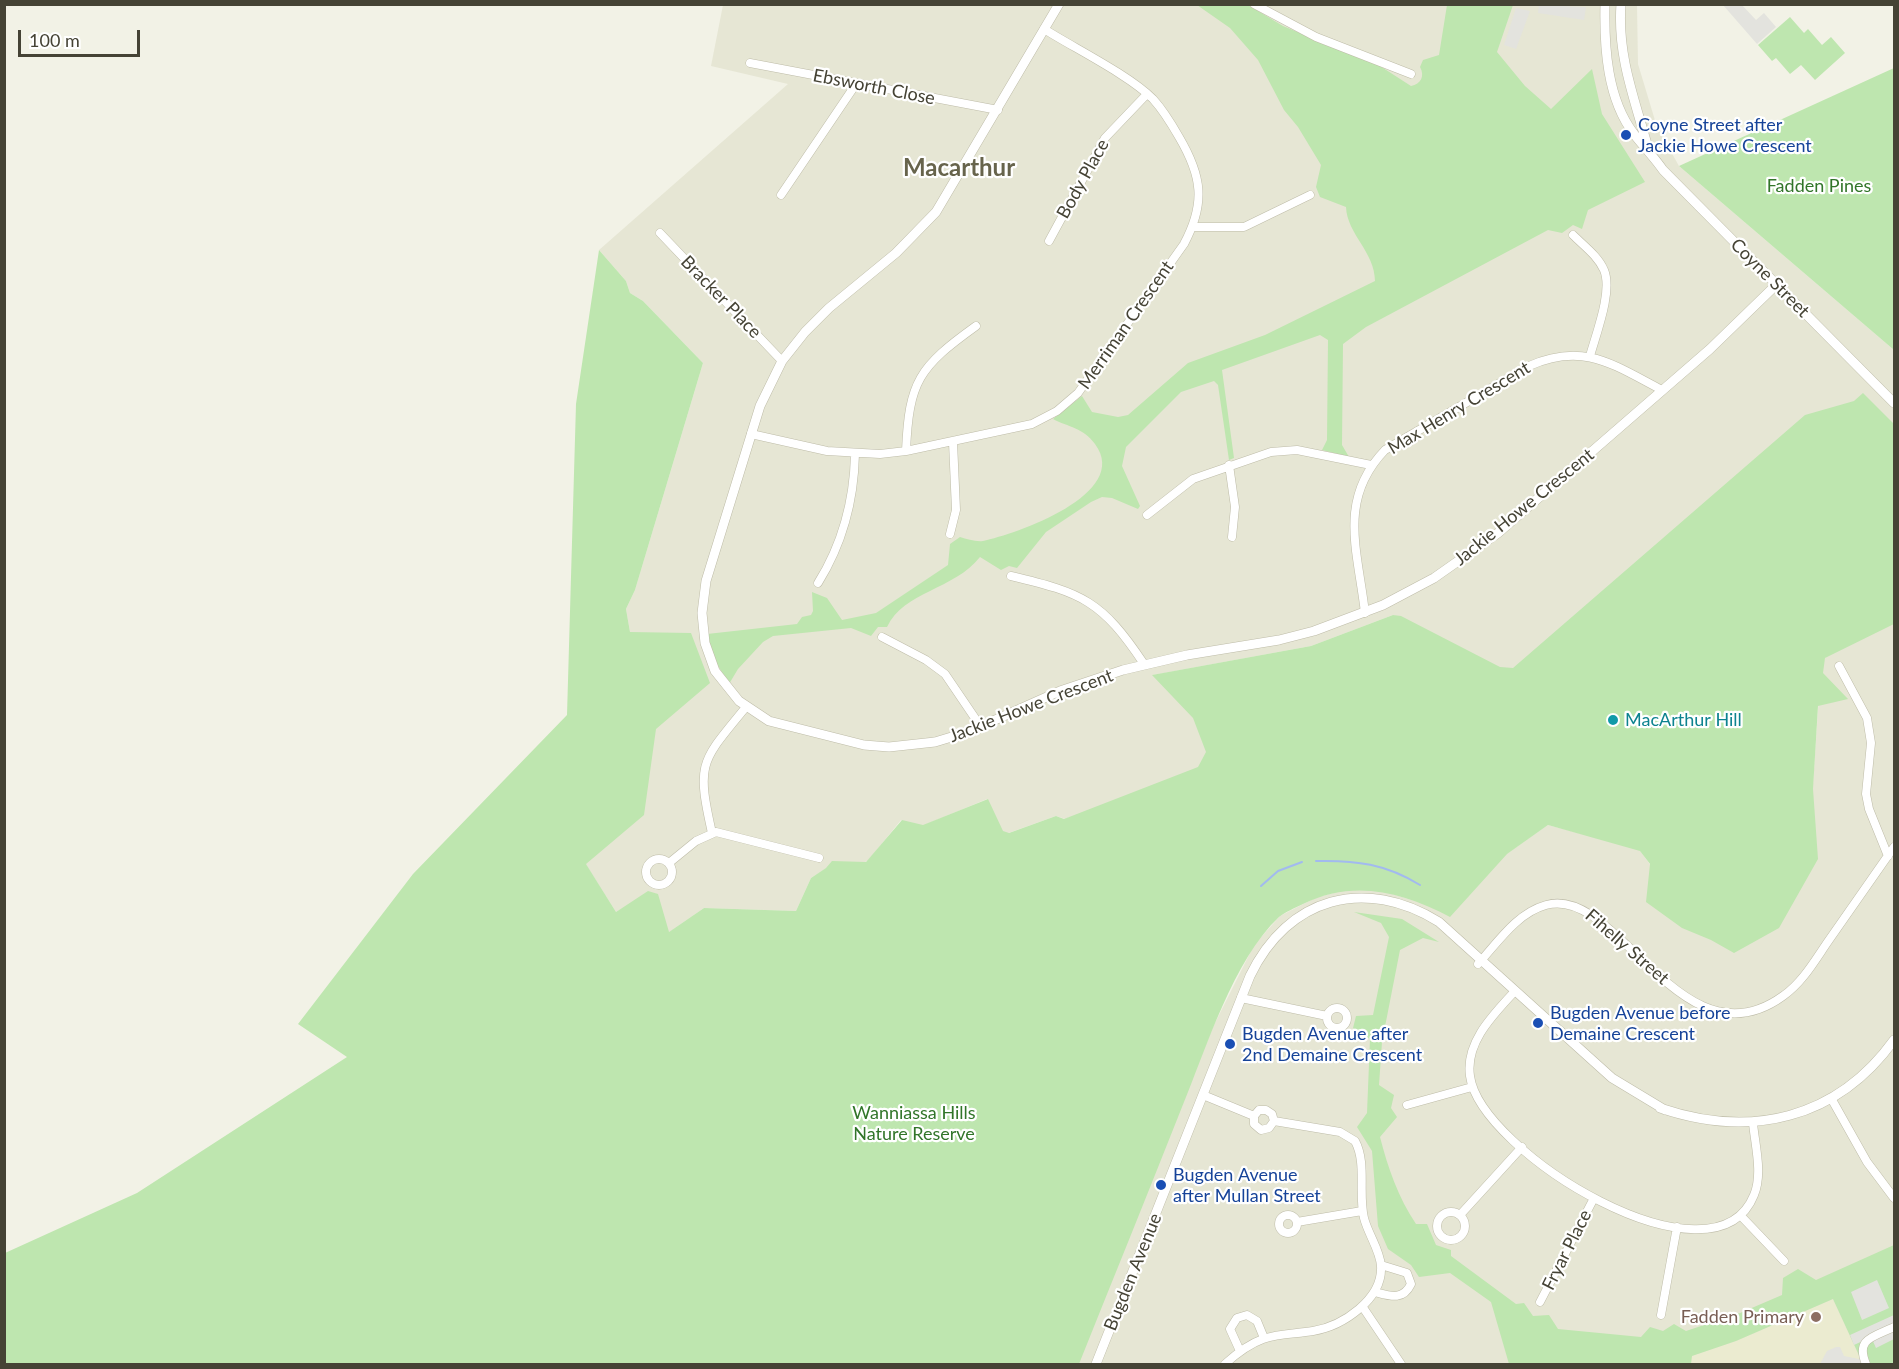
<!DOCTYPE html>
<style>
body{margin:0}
#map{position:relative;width:1899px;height:1369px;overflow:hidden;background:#f2f2e6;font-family:Lato,sans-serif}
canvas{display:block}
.frame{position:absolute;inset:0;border:6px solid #454335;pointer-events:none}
.scale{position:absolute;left:18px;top:30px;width:122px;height:27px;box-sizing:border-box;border:3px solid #454335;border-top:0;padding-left:8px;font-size:18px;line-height:21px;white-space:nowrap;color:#454335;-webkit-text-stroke:4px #fff;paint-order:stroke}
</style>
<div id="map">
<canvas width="1899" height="1369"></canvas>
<div class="frame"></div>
<div class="scale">100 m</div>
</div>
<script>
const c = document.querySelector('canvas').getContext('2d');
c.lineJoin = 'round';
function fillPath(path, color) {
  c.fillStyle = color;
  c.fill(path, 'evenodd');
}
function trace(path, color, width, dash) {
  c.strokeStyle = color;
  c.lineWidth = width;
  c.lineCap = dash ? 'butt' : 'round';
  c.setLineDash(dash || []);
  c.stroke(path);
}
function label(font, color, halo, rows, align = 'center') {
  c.font = font + ' Lato,sans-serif';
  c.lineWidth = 4.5;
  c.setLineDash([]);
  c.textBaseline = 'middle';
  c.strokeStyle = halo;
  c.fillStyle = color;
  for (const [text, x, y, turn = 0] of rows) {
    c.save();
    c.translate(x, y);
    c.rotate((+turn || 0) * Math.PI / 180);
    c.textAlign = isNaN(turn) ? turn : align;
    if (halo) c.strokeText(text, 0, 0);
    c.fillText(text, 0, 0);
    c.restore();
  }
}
const residential = new Path2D(`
 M723 5H1637L1638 64 1657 127 1679 166 1894 350V425L1849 406 1725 489 1509 675 1393 615 1311 646 1153 675 1193 715 1212 766 1065 819 1056 816 1000 836 987 799 920 827 901 820 871 857 848 878 827 868 811 878 796 911 704 908 668 933 650 894 616 912 585 863 630 632 626 609 635 590 703 363 643 301 630 293 626 281 599 250 788 84 711 66Z
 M1894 616V1364H1070L1214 1025 1254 945 1280 916 1317 897 1350 889 1383 891 1431 906 1548 825 1639 849 1651 866 1808 858 1821 665 1828 653Z`);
const education = new Path2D(`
 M1833 1299 1863 1364H1691V1356L1736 1341Z`);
const green = new Path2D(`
 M1197 5H1248L1283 26 1380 66 1411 86C1421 84 1425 76 1420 67L1423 60 1439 55 1447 5H1513L1497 52 1525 86 1551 109 1592 69 1602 114 1645 182 1588 210 1582 229 1573 225 1562 233 1548 230 1366 327 1343 344 1342 445 1349 457 1322 450 1327 440 1328 340 1320 335 1222 370 1234 458 1229 460 1218 385 1214 381 1181 392 1126 447 1122 466 1140 506 1138 509 1112 498 1102 497 1091 502 1046 532 1017 568 1009 566 1001 570 980 557C954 590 904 591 887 627H878L871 636 851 628 773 636 763 642 738 669 729 684 714 659 707 634 797 624 802 617 811 615 813 611 812 592 827 598 842 620 876 613 948 565 950 544 960 537C967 539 976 542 983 541 1016 534 1132 494 1095 444 1084 428 1068 427 1053 419L1082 396 1092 412 1118 417 1128 415 1188 363 1265 335 1375 281C1375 252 1347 234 1346 207L1320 197 1316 187 1321 165 1298 127 1284 110 1258 60 1230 28Z
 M1790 17 1804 33 1808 29 1822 45 1831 37 1845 53 1815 80 1801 65 1790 74 1776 58 1772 61 1758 45Z
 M1894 68V350L1679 166Z
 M599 250 626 281 630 293 643 301 703 363 635 590 626 609 630 632 691 633 710 683 656 729 644 815 586 864 616 912 648 891 658 894 669 932 704 908 796 911 811 878 826 868 832 861 866 862 902 820 923 825 988 799 1003 831 1009 833 1056 816 1064 819 1198 767 1206 752 1193 718 1152 675 1311 646 1393 615 1401 616 1500 667 1513 668 1805 415 1854 401 1863 393 1894 424V624L1825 658 1823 673 1848 699 1818 706 1813 789 1818 859 1779 928 1734 953 1711 940 1682 928 1646 902 1650 864 1640 851 1548 825 1507 854 1450 917C1402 892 1354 879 1303 904 1295 908 1285 912 1279 917 1233 960 1206 1049 1182 1107 1148 1193 1113 1279 1079 1364H5V1253L137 1193 347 1057 298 1024 413 874 567 715 576 404Z
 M1354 912 1402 919 1439 942 1423 938 1400 950 1382 1042 1379 1085 1394 1095 1391 1108 1397 1117 1380 1137C1388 1168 1398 1197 1416 1224H1427L1436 1245 1451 1250V1256L1516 1304 1524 1303 1533 1316 1549 1315 1558 1329 1641 1337 1650 1327 1663 1331 1674 1324 1686 1331 1740 1313 1782 1295 1783 1278 1798 1269 1816 1280 1894 1245V1364H1863L1833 1299 1736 1341 1692 1356 1691 1364H1509L1491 1302 1450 1273 1419 1277 1411 1265 1388 1249 1378 1226 1372 1151 1357 1127 1367 1113 1370 1039 1353 1028 1356 1016 1373 1015 1389 937 1381 923Z`);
const parking = new Path2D(`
 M1539 5 1586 7 1584 20 1538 13Z
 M1723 5H1742L1756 20 1764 13 1776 27 1757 44Z
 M1516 8 1530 11 1516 49 1504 45Z
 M1877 1280 1889 1308 1862 1320 1851 1292Z
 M1894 1315V1339L1876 1348 1871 1337 1854 1345 1850 1335Z
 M1836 1347H1840L1844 1356 1864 1360 1866 1364H1820L1827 1351Z`);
const stream = new Path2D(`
 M1316 861C1356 860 1386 864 1420 885
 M1261 886 1278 871 1302 862`);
const minor = new Path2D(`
 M1254 4 1316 37 1411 74
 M750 63 998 110
 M781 195 856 84
 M1193 227H1244L1310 195
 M660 233 782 361
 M1573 235C1584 246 1598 256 1604 270 1613 291 1596 334 1590 356
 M1049 241 1105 138 1147 94
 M751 434 827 451 880 454 906 451 1032 424 1057 411 1078 393 1184 244C1206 203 1202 176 1179 137 1171 123 1163 110 1153 99 1129 75 1074 48 1044 29
 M906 451C909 381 919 367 976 326
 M1229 465 1235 507 1232 537
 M1147 515 1193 479 1271 452 1297 450 1371 465
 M950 534 956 510 953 442
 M1011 576C1083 593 1102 601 1144 664
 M818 583C843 543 854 501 855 454
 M1365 613C1358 551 1337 500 1385 450L1529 366C1583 342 1612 364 1660 389
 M882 637 926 660 945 674 981 727
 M1839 666 1867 718 1871 743 1866 794 1869 809 1888 856
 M712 833C696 762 701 762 746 707
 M646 872a13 13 0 1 1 26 0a13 13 0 1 1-26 0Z
 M669 863 696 841 716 832 819 858
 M1478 964C1498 942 1517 913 1546 905 1618 884 1681 1070 1783 996 1803 982 1815 960 1829 940 1851 909 1872 878 1894 847
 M1515 991C1494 1014 1465 1042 1470 1076 1480 1152 1714 1295 1754 1195 1763 1174 1755 1145 1753 1123
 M1241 998 1327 1016
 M1327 1018a10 10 0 1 1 20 0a10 10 0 1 1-20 0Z
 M1203 1095 1254 1116
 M1831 1098 1867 1162 1894 1198
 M1407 1105 1472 1087
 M1254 1116V1124L1261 1130 1269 1128 1274 1121
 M1254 1116 1259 1110H1266L1272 1114 1274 1121
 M1437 1226a14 14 0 1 1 28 0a14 14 0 1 1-28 0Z
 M1279 1224a9 9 0 1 1 18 0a9 9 0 1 1-18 0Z
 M1460 1215 1522 1147
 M1741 1216 1784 1261
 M1297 1222 1362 1211
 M1375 1292C1390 1296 1403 1301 1411 1284L1407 1273 1381 1265
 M1540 1302 1594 1198
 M1362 1306 1401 1364
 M1661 1315 1677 1227
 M1240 1351 1230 1329 1237 1318 1247 1315 1257 1321 1264 1338
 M1225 1364C1236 1354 1249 1344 1263 1339 1280 1333 1296 1334 1313 1331 1343 1326 1383 1299 1381 1266 1380 1250 1368 1234 1364 1218 1358 1193 1367 1163 1355 1141L1340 1132 1274 1121
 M1866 1364C1855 1338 1874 1337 1894 1327`);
const tertiary = new Path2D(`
 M1059 4 936 212 896 253 829 308 805 332 782 361 760 406 706 581 702 613 705 643 715 671 739 701 769 721 864 745 889 747 935 742 968 732 1060 691 1123 670 1187 655 1279 640 1314 631 1383 605 1434 578 1498 533 1710 349 1776 285
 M1605 4C1604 47 1607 99 1634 134 1643 146 1654 157 1663 170L1894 403
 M1621 4C1617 56 1635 100 1648 148
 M1660 1108C1751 1139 1837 1119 1894 1040
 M1096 1364 1250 976C1288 897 1365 876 1439 922L1612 1078 1665 1110`);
const markers = [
 [1626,135,6,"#1a4fb4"],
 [1613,720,6,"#0f9aa8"],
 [1538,1023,6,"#1a4fb4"],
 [1230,1044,6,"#1a4fb4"],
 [1161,1185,6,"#1a4fb4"],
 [1816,1317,6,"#8d6e63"]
];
const streetNames = [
 ["Ebsworth Close",874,87,11],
 ["Body Place",1083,179,-61],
 ["Coyne Street",1770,278,45],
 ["Bracker Place",721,297,46],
 ["Merriman Crescent",1126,325,-55],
 ["Max Henry Crescent",1459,408,-31],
 ["Jackie Howe Crescent",1524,507,-39],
 ["Jackie Howe Crescent",1031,706,-21],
 ["Fihelly Street",1627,947,41],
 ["Fryar Place",1567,1250,-63],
 ["Bugden Avenue",1133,1272,-68]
];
const transitNames = [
 ["Coyne Street after",1638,125],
 ["Jackie Howe Crescent",1638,146],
 ["Bugden Avenue before",1550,1013],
 ["Demaine Crescent",1550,1034],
 ["Bugden Avenue after",1242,1034],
 ["2nd Demaine Crescent",1242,1055],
 ["Bugden Avenue",1173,1175],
 ["after Mullan Street",1173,1196]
];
const parkNames = [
 ["Fadden Pines",1819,186],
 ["Wanniassa Hills",914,1113],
 ["Nature Reserve",914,1134]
];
const cultureNames = [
 ["MacArthur Hill",1625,720]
];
const educationNames = [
 ["Fadden Primary",1804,1317]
];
const districtNames = [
 ["Macarthur",959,168]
];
fillPath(residential, '#e6e6d4');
fillPath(education, '#ebebd0');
fillPath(green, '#bee6af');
fillPath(parking, '#e3e3de');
trace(stream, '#a2baef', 2);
trace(minor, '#bebca8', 9);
trace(tertiary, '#bebca8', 10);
trace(minor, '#fff', 8);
trace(tertiary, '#fff', 9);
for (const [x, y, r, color] of markers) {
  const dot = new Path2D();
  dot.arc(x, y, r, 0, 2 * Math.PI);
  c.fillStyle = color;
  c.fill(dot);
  trace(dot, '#fff', 2);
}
label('18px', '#454335', '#fff', streetNames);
label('18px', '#164399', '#fff', transitNames, 'left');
label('18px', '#317529', '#fff', parkNames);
label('18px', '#0d838f', '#fff', cultureNames, 'left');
label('18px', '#785e54', '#fff', educationNames, 'right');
label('bold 24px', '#67644c', '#fff', districtNames);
</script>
